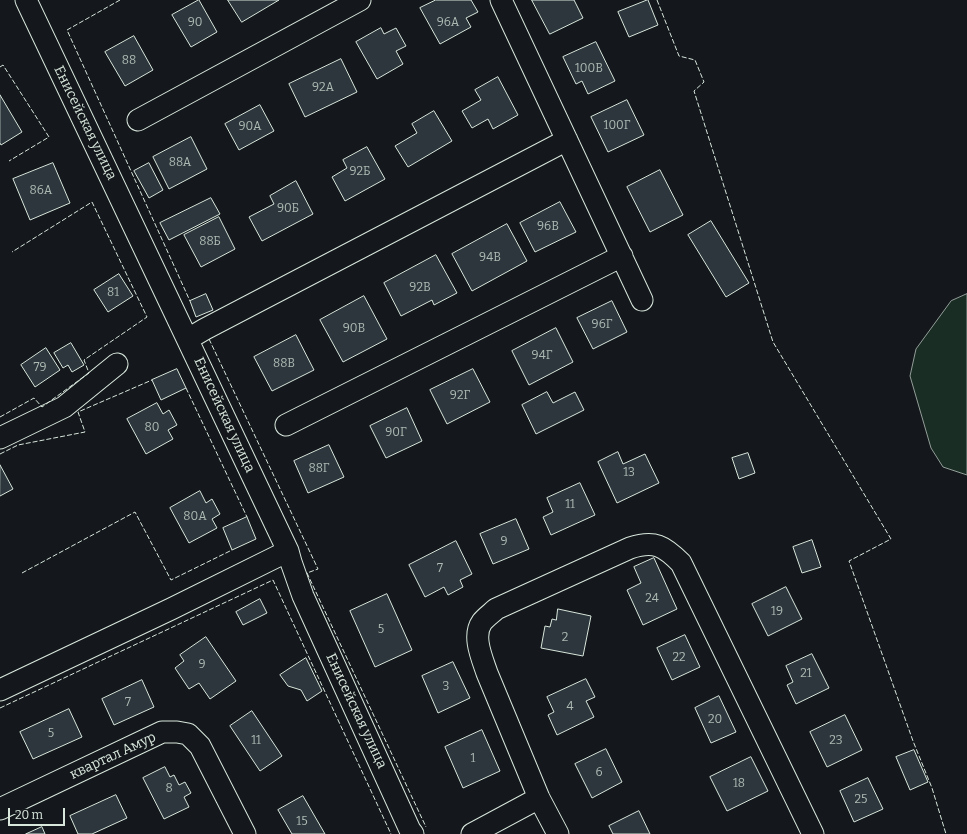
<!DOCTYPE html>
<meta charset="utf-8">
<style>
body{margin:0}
#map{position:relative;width:967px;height:834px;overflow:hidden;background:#14181c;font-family:Bitter,serif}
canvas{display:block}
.scale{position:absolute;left:8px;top:808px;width:57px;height:18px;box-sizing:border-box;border:2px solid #d8e6dc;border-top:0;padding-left:5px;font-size:12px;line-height:14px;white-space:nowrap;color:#d8e6dc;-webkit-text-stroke:3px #14181c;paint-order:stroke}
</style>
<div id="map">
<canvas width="967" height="834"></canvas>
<div class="scale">20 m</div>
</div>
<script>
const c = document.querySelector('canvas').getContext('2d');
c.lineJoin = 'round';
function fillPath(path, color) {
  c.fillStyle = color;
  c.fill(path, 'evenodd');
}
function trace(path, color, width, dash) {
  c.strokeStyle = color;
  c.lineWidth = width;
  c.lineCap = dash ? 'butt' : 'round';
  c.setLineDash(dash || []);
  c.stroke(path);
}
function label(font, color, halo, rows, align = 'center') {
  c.font = font + ' Bitter,serif';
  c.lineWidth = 3;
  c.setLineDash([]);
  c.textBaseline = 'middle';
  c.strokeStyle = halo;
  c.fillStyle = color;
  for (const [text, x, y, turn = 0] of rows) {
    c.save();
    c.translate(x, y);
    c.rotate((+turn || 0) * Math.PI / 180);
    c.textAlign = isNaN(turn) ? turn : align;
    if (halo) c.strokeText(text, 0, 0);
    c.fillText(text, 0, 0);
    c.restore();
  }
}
const green = new Path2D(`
 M967 294V475L943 467 931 448 910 376 916 349 951 301Z`);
const building = new Path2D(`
 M199 0 217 32 191 47 172 15Z
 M228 0H279L242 22Z
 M436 0H471L478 12 466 18 471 27 440 44 420 8Z
 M532 0H574L583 18 550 34Z
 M648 0 658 25 629 37 618 12Z
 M381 28 384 34 396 28 406 46 396 51 403 64 377 79 356 42Z
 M134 36 153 70 125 86 105 52Z
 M596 42 615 81 588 94 582 81 576 84 563 57Z
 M341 59 357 92 305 117 289 84Z
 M498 77 518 115 493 129 488 119 472 128 462 111 481 100 475 90Z
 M0 95 22 132 1 145 0 143Z
 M627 100 644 135 608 152 591 117Z
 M260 105 274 131 239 150 225 124Z
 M434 111 452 141 408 167 395 146 417 133 412 124Z
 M191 137 207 169 169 189 153 157Z
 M367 147 385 179 345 201 332 177 347 168 343 160Z
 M53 163 70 203 30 220 13 179Z
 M149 163 163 190 149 198 134 171Z
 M660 170 683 215 650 232 627 187Z
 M296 181 313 214 262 241 249 217 274 204 270 196Z
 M211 198 220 214 169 240 160 223Z
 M560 202 576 232 535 252 520 223Z
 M219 217 235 249 201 267 184 235Z
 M711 221 749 283 726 297 688 235Z
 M507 224 527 261 472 291 452 254Z
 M436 255 457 293 434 305 432 300 401 316 384 283Z
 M119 274 133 296 108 312 94 290Z
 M206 294 213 310 196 317 190 301Z
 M364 296 387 339 343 362 320 320Z
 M612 301 627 332 593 349 577 318Z
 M556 328 573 362 529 385 512 351Z
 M296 335 314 370 272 391 254 357Z
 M71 343 84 365 72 372 68 365 63 368 54 353Z
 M46 348 60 370 35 387 21 365Z
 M177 369 186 388 161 400 152 380Z
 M473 369 490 402 447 424 430 390Z
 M547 392 553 403 575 392 584 410 536 434 522 405Z
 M157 403 163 414 169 410 177 425 168 430 173 439 146 454 127 419Z
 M407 408 422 441 386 458 370 426Z
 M329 445 344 477 308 493 294 461Z
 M618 452 623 464 645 454 659 483 617 503 598 462Z
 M748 453 755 473 739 479 732 458Z
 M0 465 13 489 0 496Z
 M580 483 595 515 551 535 543 517 553 512 547 498Z
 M200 491 206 503 212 499 220 514 212 519 217 528 189 543 170 508Z
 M247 517 256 539 232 550 223 528Z
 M516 519 529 549 493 564 480 534Z
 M812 540 821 567 802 573 793 547Z
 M456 541 472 574 460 580 463 587 448 595 444 587 425 597 409 565Z
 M654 558 677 609 643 625 627 590 641 583 634 567Z
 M786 587 802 619 768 636 752 604Z
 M387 594 412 650 375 667 350 611Z
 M260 599 267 613 243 625 236 612Z
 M558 609 591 616 583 656 541 648 545 626 550 627 552 619 556 620Z
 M685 635 700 667 672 680 657 648Z
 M206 637 236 681 210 699 199 683 189 689 175 668 184 661 180 655Z
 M812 654 829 688 796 704 787 685 793 682 786 666Z
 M306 658 322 691 307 701 301 690 288 686 280 675Z
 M453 662 470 698 438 713 422 676Z
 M586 679 595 697 586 701 594 717 557 735 548 715 554 712 547 697Z
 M142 680 154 707 114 725 102 699Z
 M719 696 736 732 711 743 695 708Z
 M69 709 82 737 33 759 20 732Z
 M252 711 282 756 260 771 230 726Z
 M845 715 862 750 827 767 810 732Z
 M482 730 500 771 463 788 445 747Z
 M606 749 622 782 592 798 575 764Z
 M914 750 928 782 910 790 896 757Z
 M751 757 768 791 727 811 710 777Z
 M165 767 170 777 174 775 179 785 185 782 191 793 184 797 189 807 164 819 143 778Z
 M868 778 883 809 854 822 840 791Z
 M116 795 127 818 92 834H78L70 816Z
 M303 796 325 834H292L278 810Z
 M639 811 650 834H613L609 826Z
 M42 827 45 834H26Z`);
const minor = new Path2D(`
 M26 0 288 551 291 562 303 596 410 830 413 834
 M501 0 642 300
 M138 120 360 0
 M188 339 205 329 567 140
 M286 425 622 256
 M0 438 64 407 117 364
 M0 690 171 609 288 551
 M0 809 162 732H177L188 734 200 746 245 834
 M472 834 539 798
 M558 834 539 798 487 673C482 658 472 636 482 622 486 617 492 613 496 609L630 548C655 540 664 546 681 563L813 834`);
const fence = new Path2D(`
 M120 0 67 30 190 301
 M657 0 679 56 695 60 704 82 694 91 773 342 891 539 849 561 913 741 932 788 946 834
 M0 67 3 65 49 137 9 161
 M209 339 318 569 307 573 426 827
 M186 388 247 517
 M0 417 34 398 42 407 89 373 84 360 147 317 92 202 12 252
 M0 454 18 445 85 432 78 412 152 380
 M22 573 135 512 171 580 232 550
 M0 708 273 580 391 834`);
const numberNames = [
 ["90",195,23],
 ["96А",448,23],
 ["88",129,61],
 ["100В",589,69],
 ["92А",323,88],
 ["100Г",617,126],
 ["90А",250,127],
 ["88А",180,163],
 ["92Б",360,172],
 ["86А",41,191],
 ["90Б",288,209],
 ["96В",548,227],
 ["88Б",210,242],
 ["94В",490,258],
 ["92В",420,288],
 ["81",113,293],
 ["96Г",602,325],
 ["90В",354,329],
 ["94Г",542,356],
 ["88В",284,364],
 ["79",40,368],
 ["92Г",460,396],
 ["80",152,428],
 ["90Г",396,433],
 ["88Г",319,469],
 ["13",629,473],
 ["11",570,505],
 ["80А",195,517],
 ["9",504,542],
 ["7",440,569],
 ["24",652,599],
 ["19",777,612],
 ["5",381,630],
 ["2",565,638],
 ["22",679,658],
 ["9",202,665],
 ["21",806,674],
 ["3",446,687],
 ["7",128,703],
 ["4",570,707],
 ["20",715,720],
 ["5",51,734],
 ["11",256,741],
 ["23",836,741],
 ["1",473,759],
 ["6",599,773],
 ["18",739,784],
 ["8",169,789],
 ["25",861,800],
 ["15",302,822]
];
const streetNames = [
 ["Енисейская улица",85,123,64],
 ["Енисейская улица",224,415,65],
 ["Енисейская улица",356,711,65],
 ["квартал Амур",113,756,-25]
];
fillPath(green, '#1a2d24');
trace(green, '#939e99', 1);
fillPath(building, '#2c363c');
trace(building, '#d8e6dc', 1);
trace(minor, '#d8e6dc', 23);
trace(minor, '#14181c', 21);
trace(fence, '#d8e6dc', 1, [5, 2]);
label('12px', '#adbab4', null, numberNames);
label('14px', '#d8e6dc', '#14181c', streetNames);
</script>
